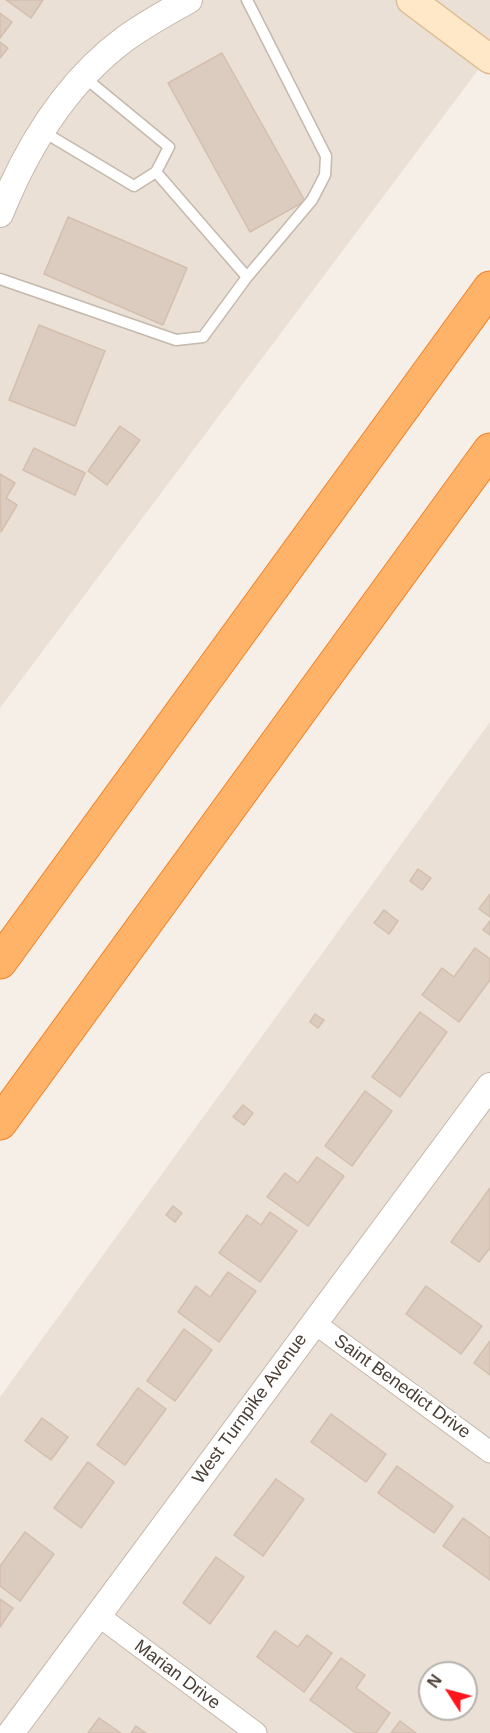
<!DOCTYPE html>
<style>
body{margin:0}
#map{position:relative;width:490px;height:1733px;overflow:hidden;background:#f6efe8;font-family:Arial,sans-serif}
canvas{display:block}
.north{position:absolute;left:418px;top:1661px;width:60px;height:60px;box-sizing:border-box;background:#fff;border:2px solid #b7b2ae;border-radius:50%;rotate:306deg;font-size:16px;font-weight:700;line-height:24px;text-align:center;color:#4a3e35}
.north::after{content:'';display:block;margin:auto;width:21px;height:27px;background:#ff151b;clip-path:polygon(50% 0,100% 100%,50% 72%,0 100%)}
</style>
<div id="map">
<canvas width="490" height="1733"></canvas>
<div class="north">N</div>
</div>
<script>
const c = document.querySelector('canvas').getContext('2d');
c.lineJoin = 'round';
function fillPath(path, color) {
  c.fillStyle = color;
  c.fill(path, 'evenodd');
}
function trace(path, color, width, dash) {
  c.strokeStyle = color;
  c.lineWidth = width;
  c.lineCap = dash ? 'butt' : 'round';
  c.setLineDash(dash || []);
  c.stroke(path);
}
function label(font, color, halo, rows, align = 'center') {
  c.font = font + ' Arial,sans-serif';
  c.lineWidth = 5;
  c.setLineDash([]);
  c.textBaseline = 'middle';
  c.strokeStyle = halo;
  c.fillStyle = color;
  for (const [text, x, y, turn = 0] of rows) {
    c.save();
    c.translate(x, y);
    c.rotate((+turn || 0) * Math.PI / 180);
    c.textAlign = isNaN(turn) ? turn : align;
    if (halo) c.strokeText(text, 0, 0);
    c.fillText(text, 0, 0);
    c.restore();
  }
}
const residential = new Path2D(`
 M0 0H490V54L0 708Z
 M490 722V1733H0V1397ZM430 1673H466V1709H430Z`);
const building = new Path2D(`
 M6 0H43L31 18Z
 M0 13 12 22 0 38Z
 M0 42 8 48 0 58Z
 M222 53 305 201 250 232 168 83Z
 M68 217 187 268 163 325 44 274Z
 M39 325 105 351 75 426 9 400Z
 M120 426 140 440 107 485 88 471Z
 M34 448 85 473 75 495 23 470Z
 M0 474 15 483 6 498 17 505 1 532Z
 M418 869 431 878 422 890 410 881Z
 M490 894V917L479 909Z
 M384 910 398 921 389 934 374 923Z
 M490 921V935L483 930Z
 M475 948 490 959V980L459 1022 422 995 442 968 454 977Z
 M420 1012 447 1032 400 1097 372 1077Z
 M315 1014 324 1020 318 1028 310 1022Z
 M365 1091 392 1111 352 1166 325 1146Z
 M243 1105 253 1113 244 1125 233 1117Z
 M317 1157 344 1176 308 1226 267 1197 285 1173 298 1183Z
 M490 1188V1248L479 1262 451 1242Z
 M173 1206 182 1213 175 1222 166 1215Z
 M270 1212 297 1231 260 1282 219 1253 247 1215 261 1225Z
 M228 1272 256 1291 219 1342 178 1312 196 1286 210 1297Z
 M426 1286 482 1326 461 1354 406 1314Z
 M184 1329 212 1350 175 1401 147 1381Z
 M490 1341V1375L474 1363Z
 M138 1388 166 1409 125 1465 97 1445Z
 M331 1414 386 1454 366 1482 311 1442Z
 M42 1418 68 1437 51 1460 25 1441Z
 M88 1462 114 1482 81 1528 54 1508Z
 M397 1466 453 1506 434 1533 378 1493Z
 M276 1479 304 1499 263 1556 234 1535Z
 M463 1518 490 1538V1580L443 1546Z
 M25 1532 54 1554 20 1601 0 1586V1566Z
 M216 1557 244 1577 210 1624 183 1603Z
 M0 1599 13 1608 0 1627Z
 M275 1631 298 1647 307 1635 332 1653 304 1692 257 1657Z
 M341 1658 365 1675 356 1688 390 1713 376 1733H356L310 1700Z
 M99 1718 121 1733H88Z
 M400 1721 416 1733H391Z
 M136 1726 146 1733H131Z`);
const service = new Path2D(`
 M42 131 134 186 156 172 169 147 84 77
 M156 172 247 277
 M0 279 176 340 203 337 247 277 312 200 325 175 326 156 247 0`);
const minor = new Path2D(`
 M313 1322 490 1452
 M99 1616 256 1733`);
const tertiary = new Path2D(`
 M0 214C27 147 66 82 126 38 146 24 167 12 189 0
 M11 1733 490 1086`);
const secondary = new Path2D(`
 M411 0 490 59`);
const motorway = new Path2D(`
 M0 962 490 288
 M0 1123 490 450`);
const streetNames = [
 ["Saint Benedict Drive",402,1387,36],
 ["West Turnpike Avenue",250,1409,-54],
 ["Marian Drive",177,1675,37]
];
fillPath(residential, '#eae0d5');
fillPath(building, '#dccbbf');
trace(building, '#d4bfae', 1.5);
trace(service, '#c5b8ac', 13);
trace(minor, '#c5b8ac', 23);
trace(tertiary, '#c5b8ac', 28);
trace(secondary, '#debe94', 31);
trace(motorway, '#f08328', 35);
trace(service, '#fff', 10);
trace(minor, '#fff', 21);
trace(tertiary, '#fff', 26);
trace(secondary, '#ffe8c8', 28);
trace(motorway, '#ffb369', 33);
label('18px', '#4a3e35', '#fff', streetNames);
</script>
